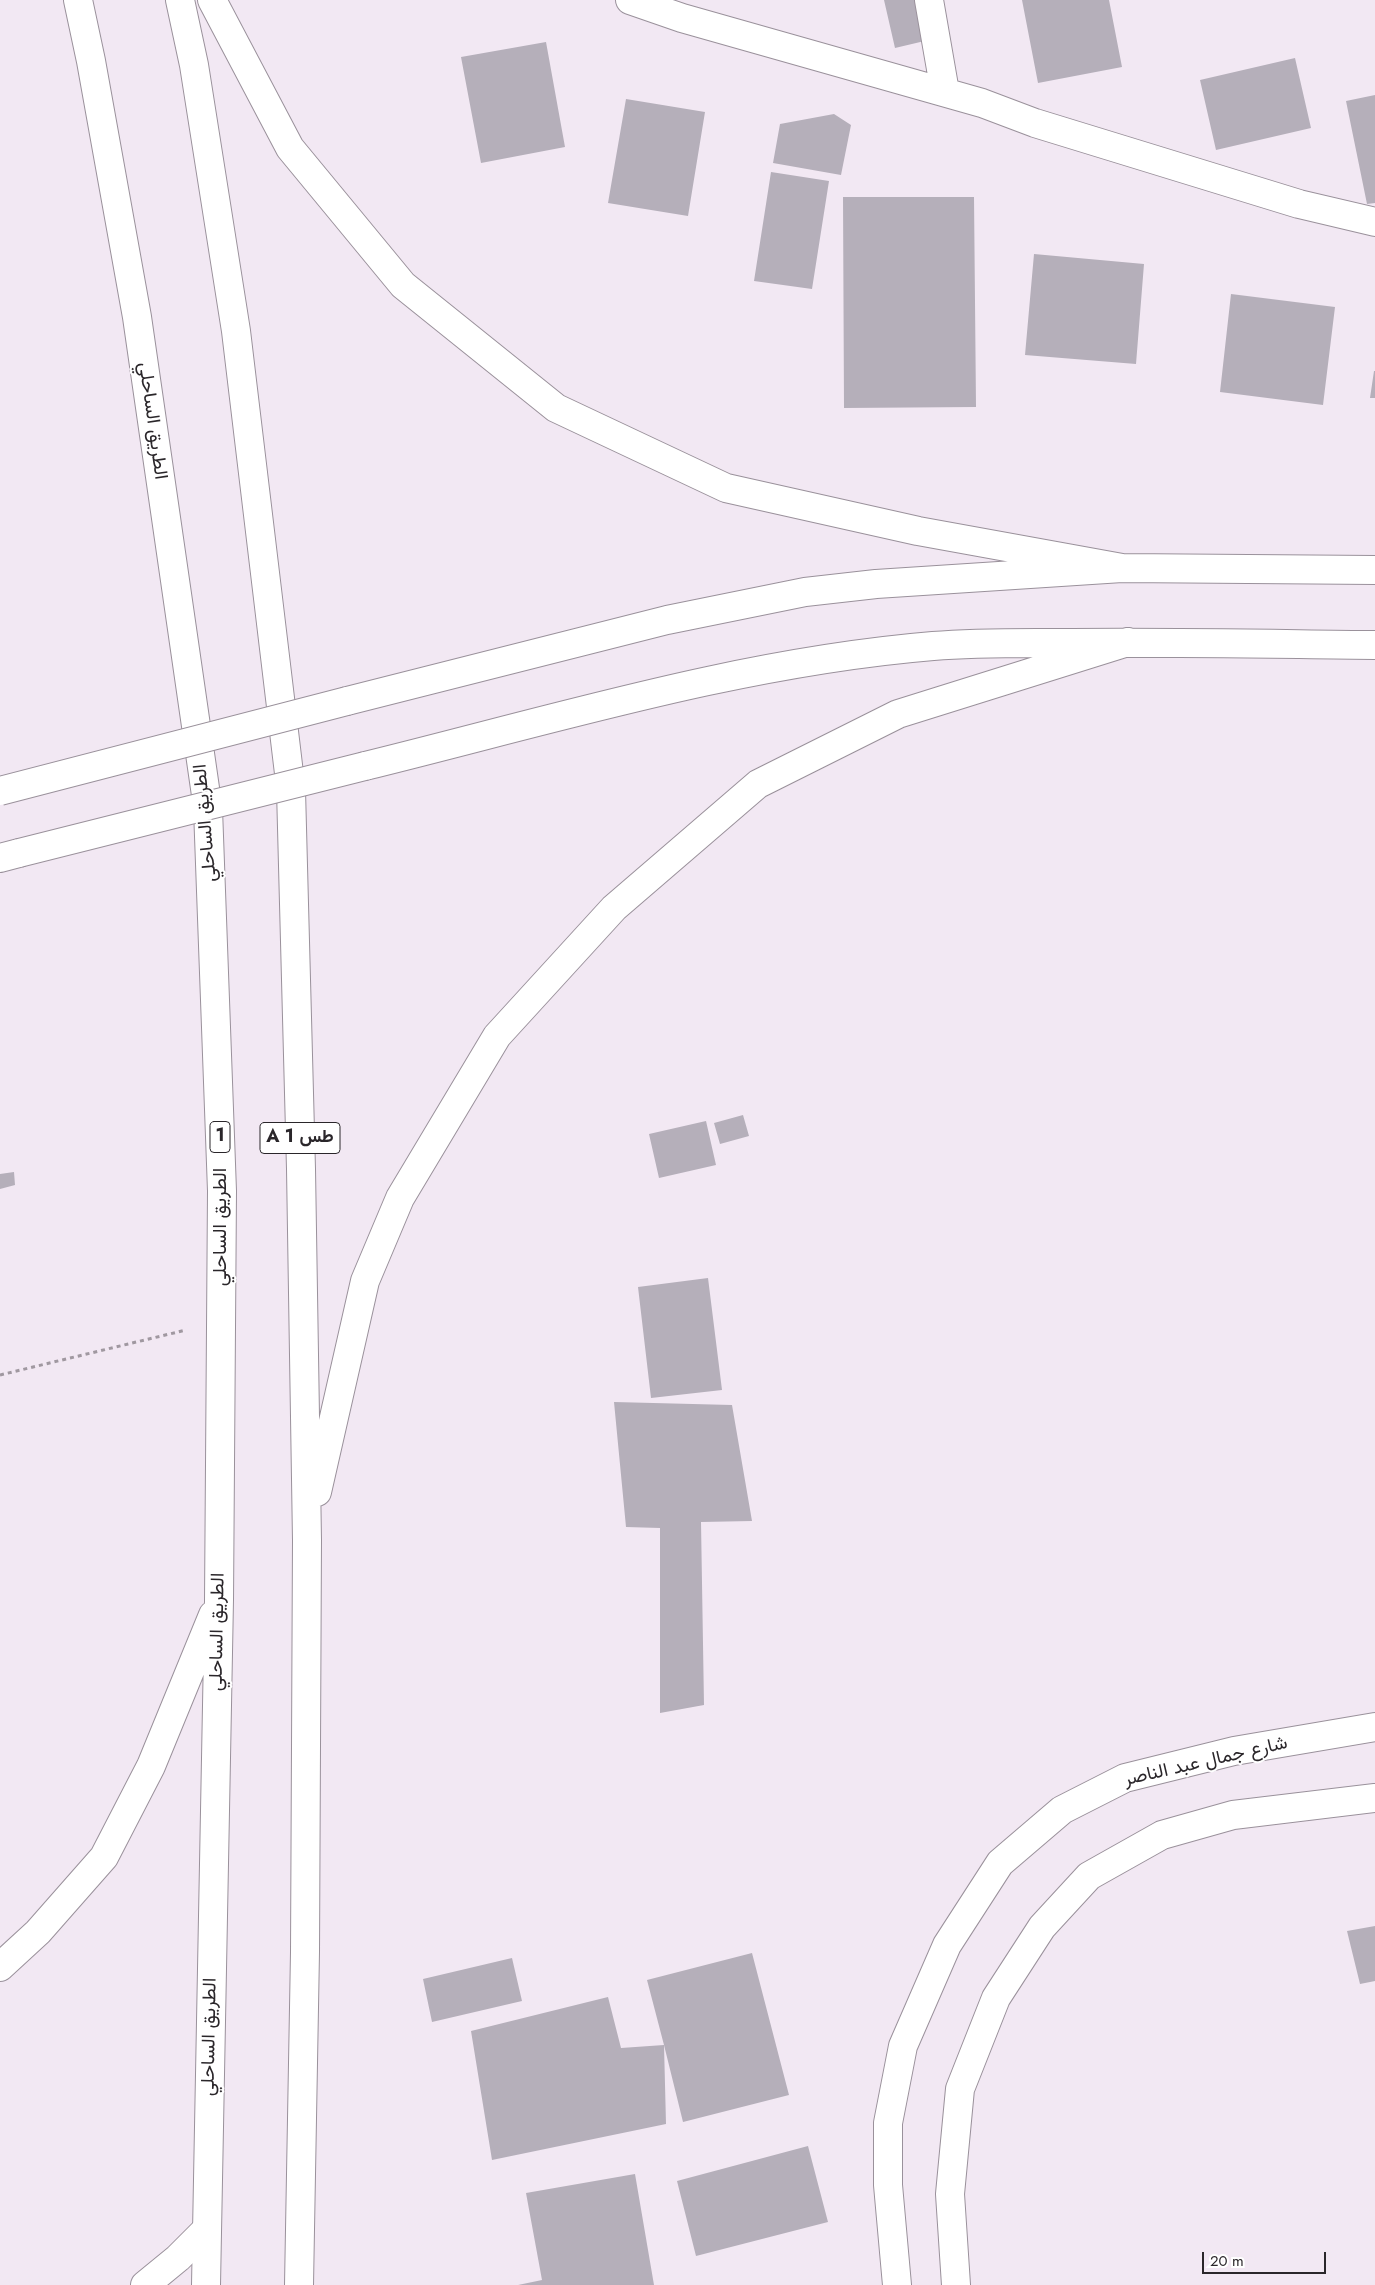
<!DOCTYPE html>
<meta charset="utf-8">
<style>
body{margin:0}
#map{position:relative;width:1375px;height:2285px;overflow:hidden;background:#f2e8f3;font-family:Jost,sans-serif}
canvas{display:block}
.scale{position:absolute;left:1202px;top:2252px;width:124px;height:22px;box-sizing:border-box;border:2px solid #2a262a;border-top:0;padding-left:6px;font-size:15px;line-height:18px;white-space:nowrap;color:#2a262a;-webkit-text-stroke:4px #fff;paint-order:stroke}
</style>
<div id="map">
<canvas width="1375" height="2285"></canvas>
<div class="scale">20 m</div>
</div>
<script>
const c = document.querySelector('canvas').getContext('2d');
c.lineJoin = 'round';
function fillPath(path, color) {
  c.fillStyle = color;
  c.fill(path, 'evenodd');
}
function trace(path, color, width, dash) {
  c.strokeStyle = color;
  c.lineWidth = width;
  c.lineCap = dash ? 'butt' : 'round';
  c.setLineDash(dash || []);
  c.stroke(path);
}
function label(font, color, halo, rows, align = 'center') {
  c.font = font + ' Jost,Vazirmatn,sans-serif';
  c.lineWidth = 4;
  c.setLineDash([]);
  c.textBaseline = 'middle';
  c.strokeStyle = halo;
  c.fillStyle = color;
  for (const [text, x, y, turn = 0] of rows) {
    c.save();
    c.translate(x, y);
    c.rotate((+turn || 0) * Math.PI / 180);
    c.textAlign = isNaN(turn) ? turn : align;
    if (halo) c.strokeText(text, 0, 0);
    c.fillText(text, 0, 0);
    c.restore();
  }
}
const building = new Path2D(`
 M884 0H923L933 39 895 48Z
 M1022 0H1109L1122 67 1038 83Z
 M546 42 565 147 481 163 461 57Z
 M1295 58 1311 128 1216 150 1200 80Z
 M1375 95V203L1367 204 1346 101Z
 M626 99 705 112 688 216 608 203Z
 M834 114 851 125 841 175 773 163 780 124Z
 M771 172 829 181 812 289 754 281Z
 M843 197H974L976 407 844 408Z
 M1034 254 1144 264 1136 364 1025 355Z
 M1231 294 1335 307 1323 405 1220 392Z
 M1374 371H1375V398H1370Z
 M743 1115 749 1136 720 1144 714 1123Z
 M706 1121 716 1165 659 1178 649 1134Z
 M14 1172 15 1185 0 1189V1174Z
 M708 1278 722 1390 651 1398 638 1287Z
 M614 1402 732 1405 752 1521 701 1522 704 1705 660 1713V1528L626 1527Z
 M1375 1926V1981L1360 1984 1347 1931Z
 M752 1953 789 2095 683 2122 664 2045 666 2124 492 2160 471 2031 608 1997 621 2048 664 2045 647 1980Z
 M512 1958 522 2001 432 2022 423 1979Z
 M808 2146 828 2222 696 2256 677 2181Z
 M635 2174 654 2285H518L542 2280 526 2193Z`);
const path = new Path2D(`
 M0 1375 186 1330`);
const minor = new Path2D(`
 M630 0 682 18 982 103 1035 123 1299 204 1375 222
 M929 0 945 92
 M145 2285 178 2258 206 2230`);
const secondary = new Path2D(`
 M897 2285 888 2185V2123L903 2046 947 1945 1000 1863 1062 1810 1125 1778 1234 1751 1375 1727
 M956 2285 950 2194 960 2089 996 1998 1042 1927 1089 1876 1162 1835 1233 1815 1375 1798`);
const trunk = new Path2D(`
 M78 0 91 61 137 317 208 809 222 1191 219 1600 206 2285
 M180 0 194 65 236 331 291 790 301 1169 307 1540 305 1952 299 2285
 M212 0 290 148 403 285 556 408 726 488 918 531 1122 568
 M347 701 667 620 805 592 876 584 1122 568 1375 570
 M365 766C552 720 740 662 933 646 979 642 1026 643 1072 643 1173 642 1274 644 1375 645
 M0 858 19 853
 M317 1492 365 1281 400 1198 497 1036 614 908 758 784 898 714 1128 642
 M0 1967 38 1932 104 1857 151 1766 213 1615`);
const trunkBridge = new Path2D(`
 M0 791 347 701
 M19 853 365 766`);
const shields = [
 [220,1137,20],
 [300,1138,80]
];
const shieldNames = [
 ["1",220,1137],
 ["A 1 طس",300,1138]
];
const streetNames = [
 ["الطريق الساحلي",152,421,82],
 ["الطريق الساحلي",206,823,-95],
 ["الطريق الساحلي",221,1227,-90],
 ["الطريق الساحلي",218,1632,-89],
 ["شارع جمال عبد الناصر",1206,1762,-13],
 ["الطريق الساحلي",210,2037,-89]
];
fillPath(building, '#b5afba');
trace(minor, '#9a919b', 30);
trace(secondary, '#9a919b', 30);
trace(trunk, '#9a919b', 30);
trace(path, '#a098a0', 3, [4, 4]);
trace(minor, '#fff', 28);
trace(secondary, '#fff', 28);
trace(trunk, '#fff', 28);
trace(trunkBridge, '#9a919b', 30, []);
trace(trunkBridge, '#fff', 28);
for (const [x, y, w] of shields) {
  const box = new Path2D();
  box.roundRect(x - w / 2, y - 15.5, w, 31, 4);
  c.fillStyle = '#fff';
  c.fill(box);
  trace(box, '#2a262a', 1);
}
label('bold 18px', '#2a262a', null, shieldNames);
label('19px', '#2a262a', '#fff', streetNames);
</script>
